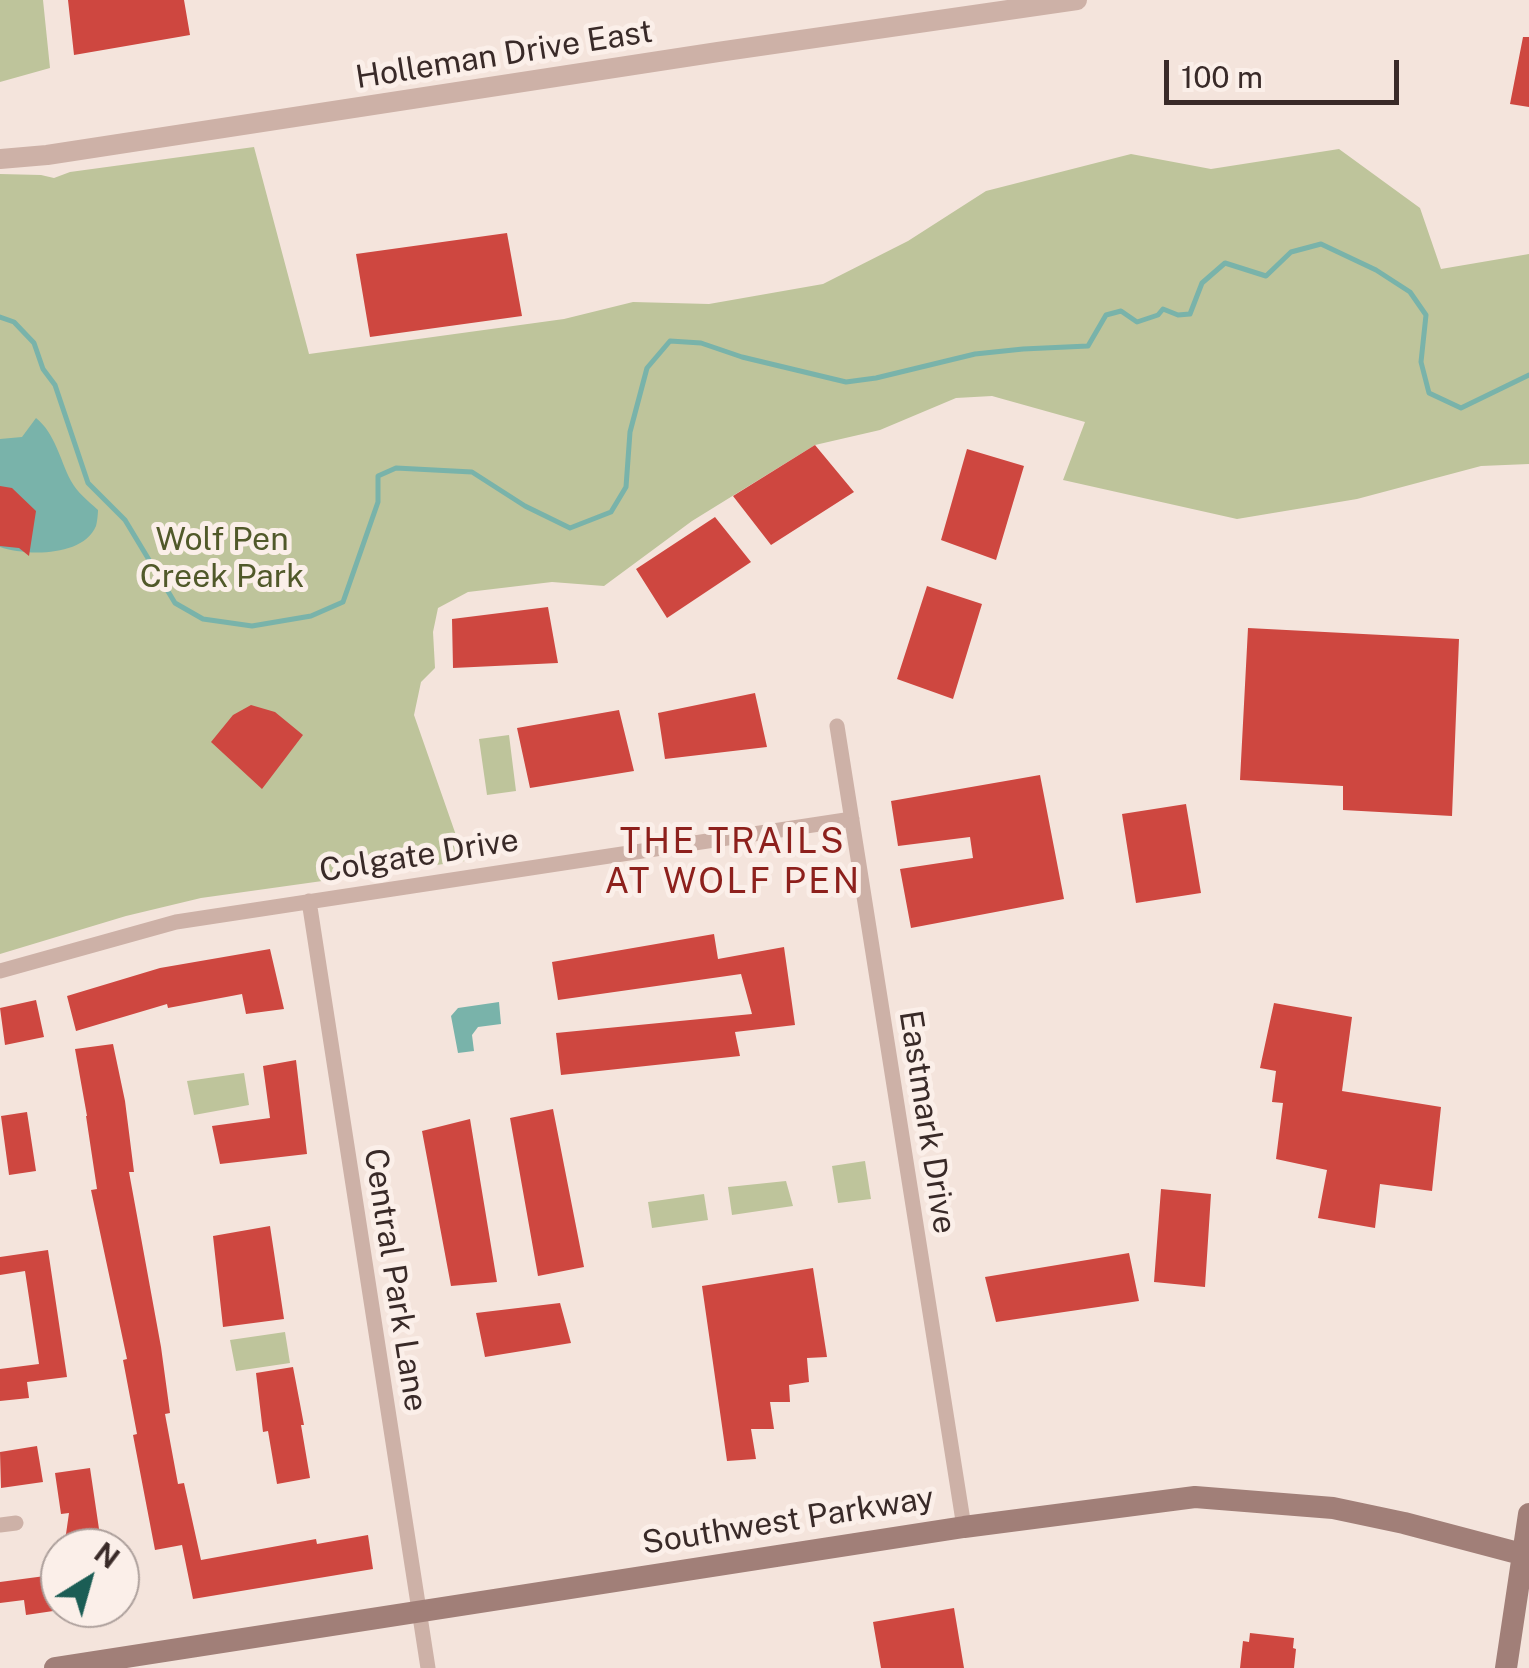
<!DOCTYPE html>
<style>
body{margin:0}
#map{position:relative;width:1529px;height:1668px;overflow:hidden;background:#f4e4dc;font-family:"Public Sans",sans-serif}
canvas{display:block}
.north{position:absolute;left:40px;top:1528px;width:100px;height:100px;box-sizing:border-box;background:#fbefe9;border:2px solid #ada09c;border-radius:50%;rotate:37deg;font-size:28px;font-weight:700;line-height:40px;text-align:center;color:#392a28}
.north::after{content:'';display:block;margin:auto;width:35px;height:45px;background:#1b5d55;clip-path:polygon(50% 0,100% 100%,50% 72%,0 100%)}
.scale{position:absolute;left:1164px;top:60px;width:235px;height:45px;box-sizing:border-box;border:5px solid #392a28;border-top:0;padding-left:12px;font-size:30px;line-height:35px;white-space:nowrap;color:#392a28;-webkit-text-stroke:8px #fbefe9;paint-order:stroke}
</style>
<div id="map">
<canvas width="1529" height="1668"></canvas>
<div class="north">N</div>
<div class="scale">100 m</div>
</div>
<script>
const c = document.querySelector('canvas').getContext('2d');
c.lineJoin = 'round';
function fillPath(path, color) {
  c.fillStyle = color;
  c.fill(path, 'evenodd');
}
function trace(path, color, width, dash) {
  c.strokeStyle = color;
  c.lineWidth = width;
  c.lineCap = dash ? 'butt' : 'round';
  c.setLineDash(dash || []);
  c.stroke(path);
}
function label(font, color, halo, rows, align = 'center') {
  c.font = font + ' "Public Sans",sans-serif';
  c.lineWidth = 10;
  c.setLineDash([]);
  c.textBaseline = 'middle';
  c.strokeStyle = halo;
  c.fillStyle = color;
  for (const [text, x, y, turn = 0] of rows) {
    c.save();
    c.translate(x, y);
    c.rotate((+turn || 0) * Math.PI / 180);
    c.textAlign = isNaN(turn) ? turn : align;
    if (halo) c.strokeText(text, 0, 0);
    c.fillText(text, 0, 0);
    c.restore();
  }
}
const green = new Path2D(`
 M0 0H43L50 68 0 82Z
 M254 147 309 354 564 319 633 302 709 304 823 284 908 241 986 191 1131 154 1211 169 1339 149 1420 208 1441 269 1529 254V464L1481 466 1357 499 1237 519 1063 480 1085 422 992 396 956 398 880 430 815 445 692 521 604 586 552 582 468 592 438 608 433 632 435 668 421 682 414 715 465 861 201 898 126 916 0 954V174L41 175 54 178 70 172Z
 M509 735 516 791 487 795 479 739Z
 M244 1073 249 1105 194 1115 187 1081Z
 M865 1161 871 1199 838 1203 832 1166Z
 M786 1181 793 1206 732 1215 728 1187Z
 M704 1194 708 1220 652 1228 648 1202Z
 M285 1332 290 1363 236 1371 230 1340Z`);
const water = new Path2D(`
 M36 418C55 433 60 460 71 481 77 492 88 501 98 510 98 514 97 523 96 526 83 557 26 556 0 547V439L22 437Z
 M499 1002 501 1024 478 1027 472 1035 474 1051 458 1053 451 1016 458 1008Z`);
const stream = new Path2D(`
 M0 317 14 322 34 343 43 369 55 385 88 483 125 520 175 603 203 619 252 626 311 616 343 602 378 502V476L396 468 472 472 525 506 570 528 611 512 626 487 630 432 647 368 670 341 701 343 742 357 846 382 876 378 975 354 1023 349 1088 346 1106 315 1121 311 1137 322 1158 315 1163 309 1178 315 1190 314 1202 283 1225 263 1266 276 1291 252 1321 244 1376 270 1410 292 1426 315 1421 362 1429 393 1461 408 1529 375`);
const building = new Path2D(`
 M68 0H184L190 35 74 55Z
 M1523 37H1529V107L1510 104Z
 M507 233 522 316 370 337 356 254Z
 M815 445 854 492 771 545 733 496Z
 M967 449 1024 466 996 560 941 540Z
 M0 486 12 488 36 511 29 556 19 548 0 546Z
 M715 517 751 562 667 618 636 569Z
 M927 586 982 604 953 699 897 679Z
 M548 607 558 663 453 668 452 619Z
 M1248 628 1459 639 1452 816 1343 810V786L1240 780Z
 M755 693 767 747 665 759 658 713Z
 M251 705 275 712 303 735 262 789 211 742 233 715Z
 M619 710 634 771 530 788 517 728Z
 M1040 775 1064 899 911 928 900 869 973 858 970 837 898 846 891 801Z
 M1186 804 1201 893 1136 903 1122 814Z
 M714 934 718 959 784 947 795 1025 735 1032 740 1056 561 1075 556 1033 752 1014 741 974 558 1000 552 962Z
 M270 949 284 1009 246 1014 242 994 168 1008 167 1004 76 1031 67 996 160 968Z
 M36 1000 44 1037 5 1045 0 1008Z
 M1274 1003 1352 1017 1342 1091 1441 1107 1432 1191 1380 1184 1375 1228 1318 1218 1327 1170 1276 1159 1283 1103 1272 1102 1276 1071 1260 1068Z
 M113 1044 125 1101 134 1172H129L161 1347 170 1413 165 1414 178 1484 184 1483 201 1560 316 1539 317 1544 368 1535 373 1569 193 1599 182 1545 155 1550 133 1435 137 1434 123 1360 127 1359 91 1190 97 1189 86 1116H87L75 1049Z
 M296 1060 307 1154 220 1164 212 1126 270 1118 263 1066Z
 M553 1109 584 1267 538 1276 510 1118Z
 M27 1112 36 1171 9 1175 1 1116Z
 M470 1119 497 1282 451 1286 422 1131Z
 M1161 1189 1211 1194 1205 1287 1154 1282Z
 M270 1226 284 1319 223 1327 213 1236Z
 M48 1250 67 1377 27 1382 29 1398 0 1401V1369L39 1364 25 1271 0 1275V1257Z
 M1129 1253 1139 1301 996 1322 985 1277Z
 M813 1268 827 1357 807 1358 809 1382 789 1385 790 1402H770L774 1429H751L756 1459 727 1461 702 1286Z
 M560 1303 571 1343 485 1357 476 1313Z
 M293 1367 304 1425H301L310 1478 277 1484 268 1431 263 1432 256 1373Z
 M37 1446 43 1482 1 1488 0 1452Z
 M90 1468 99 1529 102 1530 100 1548H64L69 1513 61 1514 55 1473Z
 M60 1574V1610L26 1615 24 1600 0 1603V1582Z
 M954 1608 964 1668H881L873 1622Z
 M1250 1633 1294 1638 1293 1648 1296 1649 1294 1668H1240L1243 1641 1249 1642Z`);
const minor = new Path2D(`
 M837 726 964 1527
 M309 901 428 1668
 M0 971 176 922 852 819
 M0 1525 16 1523`);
const tertiary = new Path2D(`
 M0 159 47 155 718 52 1077 0`);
const secondary = new Path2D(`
 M55 1668 964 1527 1195 1497 1333 1508 1404 1523 1529 1556
 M1506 1668 1529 1514`);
const streetNames = [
 ["Holleman Drive East",504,55,-9],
 ["Colgate Drive",419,856,-9],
 ["Eastmark Drive",927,1122,81],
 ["Central Park Lane",395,1280,81],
 ["Southwest Parkway",788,1521,-9]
];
const parkNames = [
 ["Wolf Pen",222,540],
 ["Creek Park",222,577]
];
const neighbourhoodNames = [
 ["THE TRAILS",733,842],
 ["AT WOLF PEN",733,882]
];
fillPath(green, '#bec49b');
fillPath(water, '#79b3aa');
trace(stream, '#79b3aa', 5);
fillPath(building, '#ce4740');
trace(minor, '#cdb1a7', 15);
trace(tertiary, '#cdb1a7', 20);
trace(secondary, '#a17f78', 22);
label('32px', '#392a28', '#fbefe9', streetNames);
label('32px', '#51592a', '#fbefe9', parkNames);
c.letterSpacing = '2.5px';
label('35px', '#8d201c', '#fbefe9', neighbourhoodNames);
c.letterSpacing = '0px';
</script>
